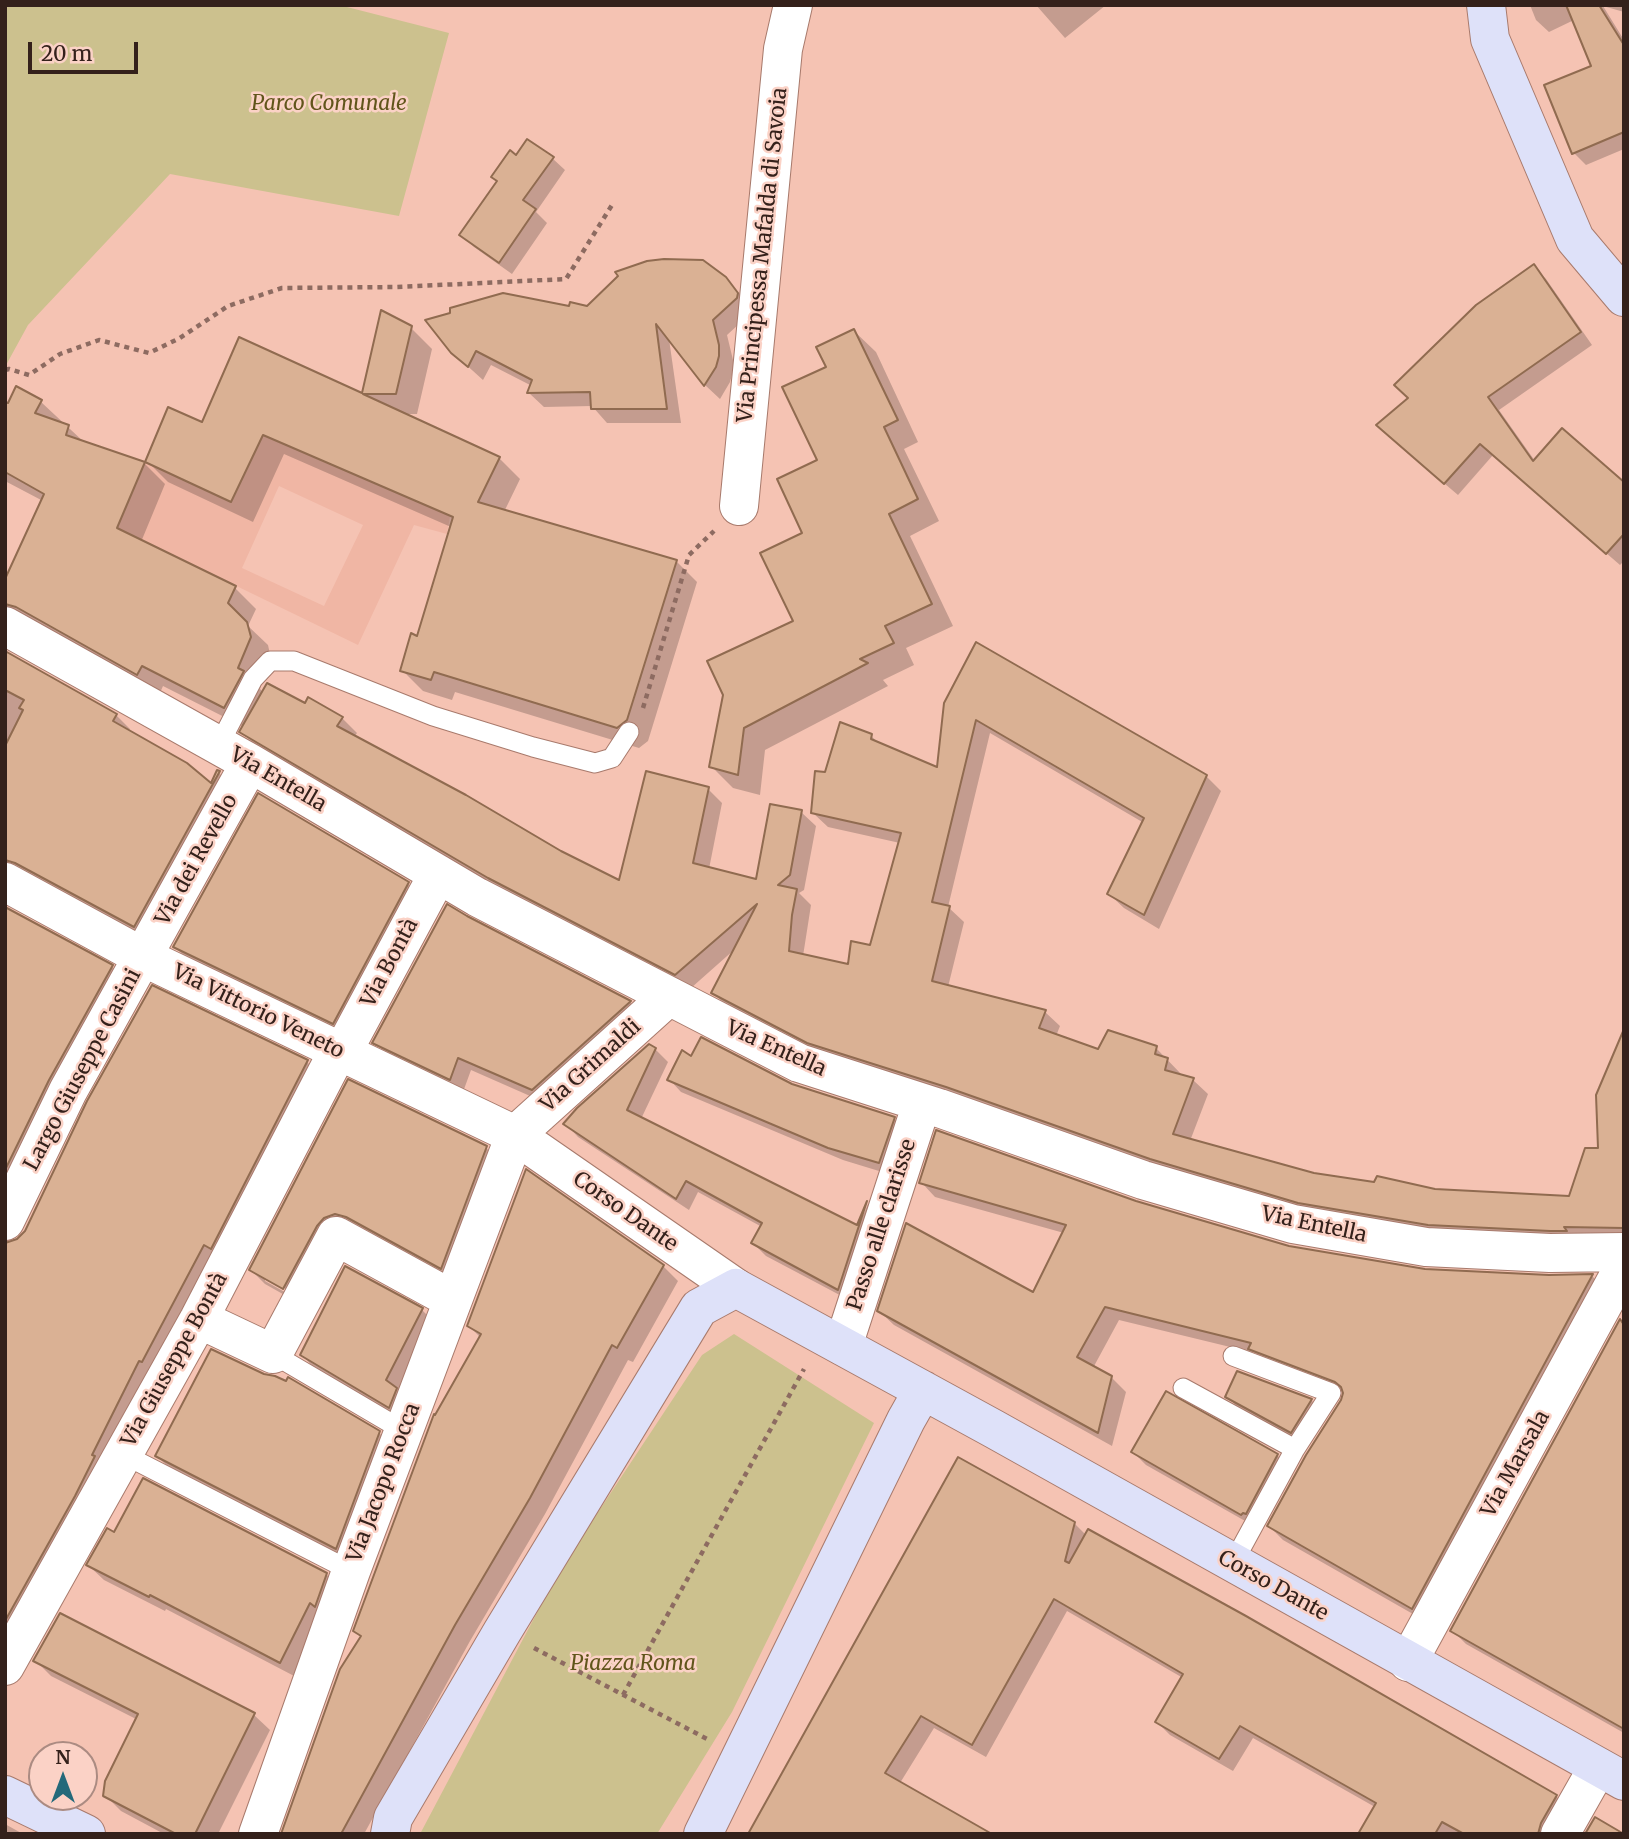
<!DOCTYPE html>
<meta charset="utf-8">
<style>
body{margin:0}
#map{position:relative;width:1629px;height:1839px;overflow:hidden;background:#f5c3b3;font-family:Merriweather,serif}
canvas{display:block}
.frame{position:absolute;inset:0;border:7px solid #34211b;pointer-events:none}
.north{position:absolute;left:28px;top:1741px;width:70px;height:70px;box-sizing:border-box;background:#fbd2c6;border:2px solid #ab8b82;border-radius:50%;rotate:0deg;font-size:19px;font-weight:700;line-height:28px;text-align:center;color:#34211b}
.north::after{content:'';display:block;margin:auto;width:24px;height:32px;background:#24697a;clip-path:polygon(50% 0,100% 100%,50% 72%,0 100%)}
.scale{position:absolute;left:28px;top:42px;width:110px;height:32px;box-sizing:border-box;border:4px solid #34211b;border-top:0;padding-left:9px;font-size:21px;line-height:24px;white-space:nowrap;color:#34211b;-webkit-text-stroke:5px #fbd2c6;paint-order:stroke}
</style>
<div id="map">
<canvas width="1629" height="1839"></canvas>
<div class="frame"></div>
<div class="north">N</div>
<div class="scale">20 m</div>
</div>
<script>
const c = document.querySelector('canvas').getContext('2d');
c.lineJoin = 'round';
function fillPath(path, color) {
  c.fillStyle = color;
  c.fill(path, 'evenodd');
}
function trace(path, color, width, dash) {
  c.strokeStyle = color;
  c.lineWidth = width;
  c.lineCap = dash ? 'butt' : 'round';
  c.setLineDash(dash || []);
  c.stroke(path);
}
function label(font, color, halo, rows, align = 'center') {
  c.font = font + ' Merriweather,serif';
  c.lineWidth = 5;
  c.setLineDash([]);
  c.textBaseline = 'middle';
  c.strokeStyle = halo;
  c.fillStyle = color;
  for (const [text, x, y, turn = 0] of rows) {
    c.save();
    c.translate(x, y);
    c.rotate((+turn || 0) * Math.PI / 180);
    c.textAlign = isNaN(turn) ? turn : align;
    if (halo) c.strokeText(text, 0, 0);
    c.fillText(text, 0, 0);
    c.restore();
  }
}
const built = new Path2D(`
 M263 435 450 516 447 534 414 525 358 645 117 528 145 462 231 502ZM279 486 363 525 324 606 242 568Z`);
const green = new Path2D(`
 M5 5H339L449 33 399 216 170 174 28 325 5 367Z
 M734 1334 874 1423 732 1712 657 1834H420L559 1571 702 1355Z`);
const shadow = new Path2D(`
 M1036 5H1106L1065 38Z
 M1530 5H1621L1624 12 1603 6 1624 40V149L1586 165 1574 153 1593 67 1574 20 1549 32 1536 20Z
 M517 157 552 158 565 170 536 212 547 223 512 274 474 247 462 235Z
 M1533 266 1546 279 1592 345 1499 410 1535 461 1624 484V561L1620 565 1493 455 1458 495 1391 438 1410 398Z
 M725 279 740 294 751 313 727 335 733 360V371L730 382 720 399 705 385 669 339 681 423H607L592 406 544 407 529 393 532 386 491 365 483 380 452 352 570 308H588Z
 M382 313 411 328 432 349 417 414H403L499 458 520 479 504 512 676 561 697 582 648 741 639 748 455 692 452 700 423 691 402 670 418 639 451 527 284 454 253 522 168 482 147 461 203 425 363 396Z
 M854 331 876 352 918 442 904 449 939 521 910 536 953 626 906 648 914 665 883 680 888 686 765 750 760 795 733 788 711 766 795 622 804 533 819 461 828 367Z
 M41 402 85 443 144 463 165 484 141 542 235 588 256 609 248 626 268 645 271 659 260 689 263 692 306 705 309 699 342 718 357 733 354 737 560 852 620 882 708 789 722 803 709 869 757 882 801 812 816 826 804 890 799 893 811 905 803 956 850 966 871 947 900 843 828 827 813 813 827 774 871 736 881 745 938 770 946 704 1206 776 1221 791 1159 929 1124 908 1109 894 1144 823 990 733 948 907 964 922 948 987 1045 1012 1060 1026 1056 1036 1099 1051 1156 1048 1182 1075 1181 1077 1193 1080 1208 1094 1190 1141 1313 1174 1435 1190 1570 1198 1600 1150 1624 1050V1241L1579 1245 1314 1216 824 1057 728 1007 713 993 735 949 691 988 504 892 256 746 242 732 244 727 163 686 159 695 5 610V583L43 501 5 481V404Z
 M5 653 116 715 130 729 128 731 211 786 218 772 233 787 148 940 5 879Z
 M408 884 420 896 346 1035 187 959 175 947Z
 M447 907 630 1002 643 1016 546 1103 471 1070 463 1092 388 1056 375 1042Z
 M5 909 112 967 125 980 5 1212Z
 M152 988 307 1062 321 1076 5 1658V1244L19 1240 26 1232Z
 M655 1049 668 1062 641 1119 858 1227 868 1204 879 1215 851 1301 766 1256 753 1243 762 1227 698 1192 689 1210 578 1137 566 1124Z
 M692 1058 791 1085 894 1118 906 1131 892 1175 843 1160 681 1092 669 1079Z
 M349 1082 486 1148 501 1162 456 1281 362 1230 297 1302 265 1284 251 1270ZM265 1277 291 1292 290 1295 265 1281Z
 M921 1182 1135 1202 1289 1247 1425 1271 1593 1277 1607 1291 1427 1622 1283 1540 1269 1526 1343 1400 1345 1393 1264 1362 1255 1353 1119 1320 1093 1368 1111 1377 1126 1392 1112 1446 894 1325 879 1311 1034 1294 1064 1233 935 1197Z
 M663 1266 678 1281 633 1362 628 1360 545 1514 470 1641 364 1834H283L362 1637 355 1630 481 1338 469 1326Z
 M422 1310 433 1321 398 1391 407 1401 401 1418 313 1367 302 1355Z
 M1624 1317V1733L1466 1644 1452 1630Z
 M1238 1373 1312 1401 1324 1413 1304 1444 1239 1409 1227 1396Z
 M263 1375 379 1433 392 1445 348 1560 169 1468 157 1456Z
 M1166 1394 1277 1455 1290 1468 1254 1526 1146 1465 1133 1452Z
 M1074 1523 1086 1535 1556 1796 1569 1809 1555 1834H1360L1375 1807 1253 1738 1233 1771 1170 1735 1157 1722 1183 1678 1067 1611 986 1757 934 1728 900 1783 750 1834Z
 M115 1534 326 1574 341 1589 296 1677 166 1609 165 1611 104 1580 88 1565Z
 M60 1615 254 1715 270 1730 218 1834H164L121 1811 105 1795 138 1720 51 1676 35 1660Z
 M5 1824 23 1834H5Z`);
const building = new Path2D(`
 M1566 5H1599L1624 45V132L1572 154 1544 85 1591 66Z
 M527 139 554 157 523 200 536 209 499 263 459 235 497 181 491 177 510 150 516 155Z
 M664 259 703 260 726 277 738 293 737 298 713 320 719 345V356L716 367 704 386 656 324 667 409H591L590 392 527 393 532 380 476 351 468 367 451 353 425 320 450 313V308L503 293 569 306 570 302 587 306 618 276 615 272 647 261Z
 M1534 264 1581 332 1488 397 1533 461 1562 428 1624 482V534L1606 554 1480 444 1444 484 1376 425 1408 398 1394 385 1476 305Z
 M381 310 412 326 396 394H363L500 457 478 502 677 560 627 720 617 728 434 672 431 680 400 671 411 633 417 636 453 517 263 435 231 502 145 462 168 407 202 422 239 337 362 393Z
 M854 329 898 420 884 427 918 499 889 514 932 604 885 626 894 643 860 659 868 663 744 728 738 775 709 767 723 695 707 661 793 621 760 553 802 533 777 479 817 460 782 387 826 367 816 347Z
 M16 386 42 400 35 413 69 425 66 435 145 462 117 528 236 586 228 603 247 622 251 637 238 668 244 671 224 708 142 666 137 675 16 607 5 604V579L44 494 5 472V402L8 403Z
 M976 642 1207 775 1144 915 1107 894 1144 818 976 720 932 902 950 906 932 981 1046 1010 1039 1028 1098 1049 1108 1030 1157 1046 1155 1054 1168 1058 1165 1070 1194 1078 1173 1134 1314 1173 1374 1182 1377 1176 1435 1189 1569 1196 1585 1148H1598L1596 1095 1624 1029V1228L1564 1227 1567 1231H1550L1428 1225 1298 1203 1150 1159 946 1087 807 1043 711 993 757 904 675 975 488 878 239 732 267 683 305 703 308 697 343 717 337 726 466 795 561 851 619 880 646 771 709 787 693 863 756 879 770 804 802 810 790 875 778 885 797 889 792 915 789 951 848 964 851 941 870 945 901 833 811 813 815 771 825 772 840 722 872 734 871 739 937 767 944 703Z
 M5 651 117 714 113 721 187 763 211 783 217 770 220 771 134 927 15 863 5 860V746L23 710 19 708 24 700 5 690Z
 M258 793 409 882 333 1024 173 947Z
 M447 904 467 916 631 1001 532 1090 458 1058 450 1080 372 1043Z
 M5 907 113 965 49 1080 5 1170Z
 M152 985 308 1060 211 1249 204 1245 142 1362 139 1361 92 1455 95 1456 75 1496 5 1621V1243L17 1239 25 1231 87 1101Z
 M701 1037 792 1084 895 1117 879 1163 828 1148 667 1080 682 1050 691 1056Z
 M649 1044 656 1048 627 1110 857 1225 867 1201 838 1290 751 1243 762 1223 686 1181 676 1199 563 1124 577 1108Z
 M348 1079 487 1146 441 1269 346 1217 335 1214 324 1218 317 1226 283 1289 249 1270Z
 M936 1130 1136 1201 1289 1246 1425 1269 1549 1275 1593 1274 1412 1609 1267 1526 1306 1455 1341 1400 1343 1393 1341 1387 1335 1382 1248 1349 1251 1343 1105 1307 1077 1357 1112 1376 1098 1433 877 1311 906 1223 1033 1292 1066 1225 919 1183Z
 M526 1169 664 1265 617 1348 612 1345 530 1498 455 1625 341 1834H281L340 1669 361 1636 353 1631 434 1414 435 1415 481 1334 467 1326Z
 M345 1266 423 1308 386 1380 397 1388 389 1408 300 1355Z
 M1620 1319 1624 1325V1729L1450 1631Z
 M211 1349 264 1374 275 1376 286 1381 288 1377 380 1431 336 1549 155 1456Z
 M1237 1371 1312 1399 1291 1433 1225 1397Z
 M1166 1391 1278 1454 1246 1514 1243 1513 1241 1515 1131 1452Z
 M958 1457 1075 1522 1065 1561 1069 1563 1088 1529 1246 1616 1557 1795 1541 1823 1538 1834H1464L1442 1822 1435 1834H1358L1376 1803 1240 1726 1219 1759 1155 1722 1183 1674 1054 1599 972 1745 921 1716 885 1773 992 1834H748Z
 M143 1478 327 1573 315 1607 310 1603 280 1663 150 1595 149 1597 86 1565 107 1528 114 1532Z
 M60 1613 255 1713 195 1834H176L103 1796 105 1781 138 1714 33 1661Z
 M1595 1817 1624 1834H1585Z`);
const path = new Path2D(`
 M5 370 9 369 29 375 60 354 99 340 149 353 180 338 228 306 282 288 397 287 566 279 612 205
 M643 708 689 555 714 531
 M534 1648 709 1740
 M623 1695 804 1369`);
const lane = new Path2D(`
 M219 745 253 679 270 661H294L433 716 533 747 595 763 612 758 629 732
 M273 1354 404 1431
 M1233 1356 1331 1393 1295 1449
 M1183 1388 1295 1449 1233 1563
 M123 1454 351 1571`);
const street = new Path2D(`
 M739 506 783 49 793 5
 M5 626 250 763 477 897 799 1063 939 1108 1143 1180 1293 1224 1426 1247 1550 1253 1624 1252
 M5 882 143 957 515 1135 736 1288
 M342 1053 438 874
 M5 1221 68 1091 250 763
 M199 1319 273 1354 336 1236 453 1300
 M843 1346 922 1103
 M1408 1662 1624 1266
 M5 1666 199 1319 338 1051
 M258 1834 351 1571 515 1135 668 997
 M1560 1834 1598 1767`);
const secondary = new Path2D(`
 M1486 5 1490 39 1575 239 1624 297
 M5 1795 86 1834
 M390 1834 393 1818 502 1632 699 1308 736 1288 994 1429 1624 1781
 M703 1834 906 1420 923 1390`);
const parkNames = [
 ["Parco Comunale",329,104],
 ["Piazza Roma",633,1664]
];
const streetNames = [
 ["Via Principessa Mafalda di Savoia",763,255,-84],
 ["Via Entella",278,780,30],
 ["Via dei Revello",197,860,-61],
 ["Via Bontà",390,963,-62],
 ["Via Vittorio Veneto",258,1012,26],
 ["Via Entella",776,1049,24],
 ["Via Grimaldi",591,1066,-42],
 ["Largo Giuseppe Casini",83,1070,-62],
 ["Corso Dante",625,1212,35],
 ["Passo alle clarisse",882,1225,-72],
 ["Via Entella",1314,1225,12],
 ["Via Giuseppe Bontà",175,1360,-61],
 ["Via Marsala",1516,1464,-61],
 ["Via Jacopo Rocca",384,1483,-69],
 ["Corso Dante",1273,1586,29]
];
fillPath(built, '#f0b6a4');
fillPath(green, '#ccc18e');
fillPath(shadow, '#0003');
fillPath(building, '#dab194');
trace(building, '#906b50', 2);
trace(lane, '#a87a6c', 21);
trace(street, '#a87a6c', 40);
trace(secondary, '#a87a6c', 40);
trace(path, '#8d6b61', 4.5, [5, 5]);
trace(lane, '#fff', 19);
trace(street, '#fff', 38);
trace(secondary, '#dee1f9', 38);
label('italic 21px', '#61551b', '#fbd2c6', parkNames);
label('21px', '#34211b', '#fbd2c6', streetNames);
</script>
